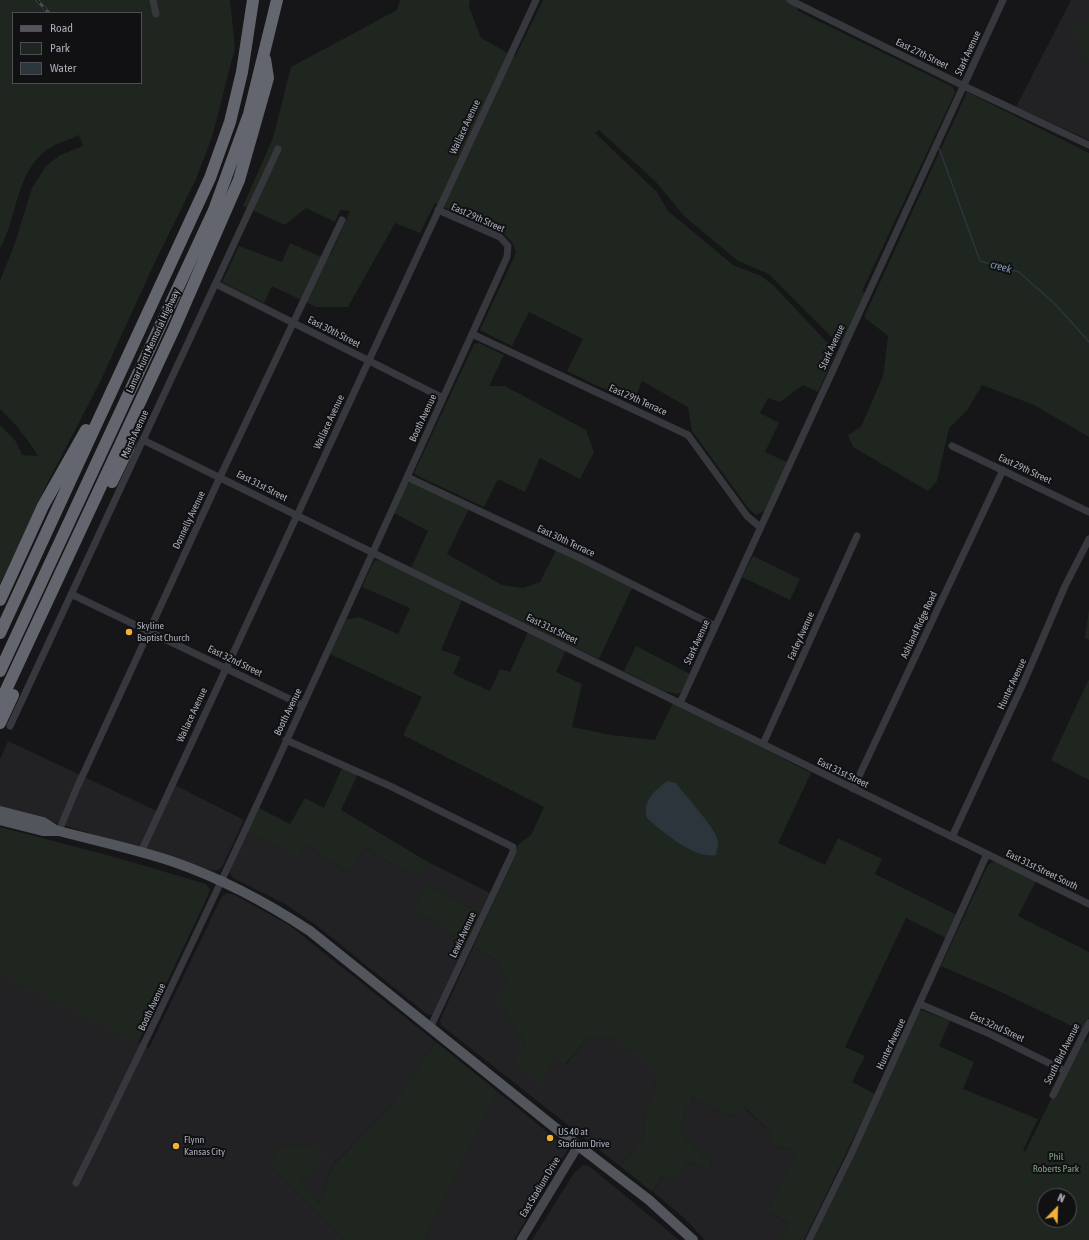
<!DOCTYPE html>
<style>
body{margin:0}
#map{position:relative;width:1089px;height:1240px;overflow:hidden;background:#161618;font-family:"Asap Condensed",sans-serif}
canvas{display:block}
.legend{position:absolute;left:12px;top:12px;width:130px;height:72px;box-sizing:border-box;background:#111113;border:1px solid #4d4f55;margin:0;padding:5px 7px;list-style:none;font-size:12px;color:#a8adb8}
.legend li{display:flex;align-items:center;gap:8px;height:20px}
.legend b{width:20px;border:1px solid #4d4f55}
.north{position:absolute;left:1037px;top:1188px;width:40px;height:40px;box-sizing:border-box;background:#111113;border:1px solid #4d4f55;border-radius:50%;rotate:23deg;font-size:11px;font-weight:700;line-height:16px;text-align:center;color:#a8adb8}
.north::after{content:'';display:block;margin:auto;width:14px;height:18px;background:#f2b134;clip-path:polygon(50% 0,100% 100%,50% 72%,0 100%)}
</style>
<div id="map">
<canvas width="1089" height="1240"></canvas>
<ul class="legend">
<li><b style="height:5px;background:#53555c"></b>Road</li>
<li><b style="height:11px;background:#1e261f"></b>Park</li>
<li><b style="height:11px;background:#2c353c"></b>Water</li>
</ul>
<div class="north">N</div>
</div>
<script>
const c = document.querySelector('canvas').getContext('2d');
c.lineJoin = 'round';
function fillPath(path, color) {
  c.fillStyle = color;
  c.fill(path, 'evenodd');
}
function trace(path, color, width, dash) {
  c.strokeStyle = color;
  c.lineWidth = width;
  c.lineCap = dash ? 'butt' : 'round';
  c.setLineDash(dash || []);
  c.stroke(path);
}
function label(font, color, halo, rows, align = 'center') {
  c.font = font + ' "Asap Condensed",sans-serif';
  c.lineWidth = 4;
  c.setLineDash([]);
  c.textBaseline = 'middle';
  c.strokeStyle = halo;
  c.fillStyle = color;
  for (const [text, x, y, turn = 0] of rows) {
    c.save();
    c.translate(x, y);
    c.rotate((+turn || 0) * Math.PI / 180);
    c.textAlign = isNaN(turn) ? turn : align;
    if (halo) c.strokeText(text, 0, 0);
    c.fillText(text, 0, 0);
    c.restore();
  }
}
const built = new Path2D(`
 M1071 0H1089V140L1016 107Z
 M8 741 161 813 175 785 244 820 223 865 220 869 214 871 0 806V759Z
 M247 832 298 856 305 844 348 872 366 847 399 868 423 876 428 862 490 893 480 913 427 886 412 907 465 945 434 1015H428L316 925 285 904 233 878 230 874 229 870Z
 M227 893 235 895 289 925 436 1042 392 1105 333 1164 319 1203 300 1184 323 1158 278 1148 270 1166 344 1240H0V974L149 1048 222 896Z
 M473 947 495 959 507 980 508 1017 526 1044 542 1084 555 1057 566 1065 586 1039 611 1038 655 1066 656 1090 643 1120 644 1136 620 1166 441 1025 440 1020Z
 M497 1091 568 1149 514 1240H425Z
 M693 1097 734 1117 744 1108 773 1134 771 1146 792 1149 795 1153 767 1211 788 1223 779 1240H705L684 1218 653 1192 663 1176 677 1181 687 1161 710 1170 712 1163 688 1141 679 1127Z
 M583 1165 589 1166 679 1240H532L574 1173Z`);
const green = new Path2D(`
 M0 0H230L235 48 212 137 196 179 154 264 101 380 46 486 0 584V425L15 440 22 455 38 456C27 438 16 424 0 409V281L15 243 32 188 46 166 60 155 83 146 79 135C69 140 57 143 48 149 15 172 18 217 0 248ZM13 13H141V83H13Z
 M400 0H470L469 7 481 38 515 57 543 0H797L798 11 953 87 955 93 862 291 865 293 842 343 839 344 769 274 738 261 684 216 655 181 599 130 595 133 657 192 668 211 733 265 761 276 773 285 836 352 818 392 803 385 780 402 768 398 760 413 779 423 765 452 787 462 766 510 756 515 749 509 692 431 688 407 642 381 633 403 567 371 583 339 529 312 512 346 480 330 516 253 513 243 504 234 435 203 420 233 395 223 348 307H316L272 286 264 303 222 282 239 246 282 262 290 243 319 256 331 254 350 211 340 210 335 222 306 208 285 225 243 206 273 138 291 67 397 10Z
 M1089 22V62L1086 54 1081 56 1079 53 1082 49 1074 28Z
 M967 92 1089 153V437L1034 405 982 385 968 409 949 428 937 481 928 491 853 447 848 435 861 427 883 376 888 336 864 317Z
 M479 343 504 355 489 386H505L586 430 594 452 580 479 540 458 525 492 498 479 484 507 418 476 414 473 474 344Z
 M412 482 469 509 447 554 502 585 523 588 540 582 556 550 632 588 599 659 411 568 428 531 394 513 408 483Z
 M753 556 800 579 790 600 742 577Z
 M376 560 381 561 462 600 441 650 461 657 453 674 490 691 500 669 510 672 528 632 566 650 556 672 582 684 572 727 611 735 655 740 673 703 811 773 778 843 825 865 838 838 882 859 875 874 957 915 946 938 906 918 845 1047 865 1056 852 1082 875 1094 804 1240H779L788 1223 767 1211 795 1153 792 1149 770 1146 773 1134 745 1108 734 1117 693 1097 679 1127 688 1141 712 1163 710 1170 687 1161 677 1181 663 1176 652 1192 620 1166 644 1136 643 1120 656 1089 654 1066 611 1038 586 1039 565 1065 555 1057 542 1085 513 1061 526 1044 508 1017 500 999 507 980 495 959 473 947 516 854 518 845 531 835 544 807 403 735 422 697 330 654 346 620 359 617 398 634 410 608 362 587 373 563Z
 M1089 609V640L1085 638Z
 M636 646 690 674 681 692 678 694 664 691 624 671Z
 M1089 679V780L1051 760Z
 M342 768 358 774 341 810 428 862 423 876 399 868 366 847 348 872 305 844 298 857 247 832 259 808 290 824 305 798 324 808Z
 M0 827 118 858 206 884 210 890 205 902 138 1043 0 974Z
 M993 862 998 863 1036 881 1018 916 1089 952V1017L1082 1031 1001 992 941 966 988 865Z
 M427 886 480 913 465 945 412 907Z
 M922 1010 950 1021 939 1046 974 1062 963 1089 1038 1119 1023 1150 1025 1152 1081 1039 1086 1042 1089 1036V1240H813L919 1012ZM1045 1196H1069V1220H1045Z
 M436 1042 497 1091 425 1240H344L270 1166 278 1148 314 1147 324 1158 300 1184 319 1203 333 1165 392 1105Z`);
const water = new Path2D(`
 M667 781 676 783C685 796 717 829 718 842 719 846 716 851 716 855 696 860 661 831 647 818 642 800 654 792 667 781Z`);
const stream = new Path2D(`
 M939 148 980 261 1019 272 1056 305 1089 342`);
const street = new Path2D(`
 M153 0 156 14
 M790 0 964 86 1089 145
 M216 284 443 398
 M472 334 688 435 747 516 760 527
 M143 440 1089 904
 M952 446 1089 512
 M407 477 586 561 715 626
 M71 594 302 705
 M680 703 1003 0
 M10 726 278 149
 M286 740 390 786 513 847V852L430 1028
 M763 744 857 536
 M853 789 1003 470
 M59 831 75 792 220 477 342 220
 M952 837 1023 684 1065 586 1089 539
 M141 852 536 0
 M920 1004 990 1034 1065 1071
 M1053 1095 1089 1023
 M76 1183C227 878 366 567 507 257L508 246 500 237 438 210
 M809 1240 853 1150 987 854`);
const secondary = new Path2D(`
 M521 1240 578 1146`);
const primary = new Path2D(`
 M0 811 43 822 57 831
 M0 820 43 831H59C97 841 135 849 171 861 221 878 266 902 310 931L563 1134 649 1200 693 1240`);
const highway = new Path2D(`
 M112 482 128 449 135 429
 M0 600 43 506 86 430
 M0 633 210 178 230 122 242 72 253 0
 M0 671 214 210 249 114 277 0
 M0 703 174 329 239 180 268 78 265 59
 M0 723 13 695`);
const rail = new Path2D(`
 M37 0 49 13`);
const markers = [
 [129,632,4,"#f2b134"],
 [550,1138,4,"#f2b134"],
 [176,1146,4,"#f2b134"]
];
const streetNames = [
 ["Stark Avenue",968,53,-65],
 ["East 27th Street",922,54,26],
 ["Wallace Avenue",465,127,-65],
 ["East 29th Street",478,218,24],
 ["East 30th Street",334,332,27],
 ["Lamar Hunt Memorial Highway",153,341,-65],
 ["Stark Avenue",832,347,-65],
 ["East 29th Terrace",638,400,24],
 ["Booth Avenue",423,418,-65],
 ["Wallace Avenue",329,422,-65],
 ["Marsh Avenue",135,434,-65],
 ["East 29th Street",1025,469,25],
 ["East 31st Street",262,486,27],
 ["Donnelly Avenue",189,520,-65],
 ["East 30th Terrace",566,541,25],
 ["Ashland Ridge Road",919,625,-65],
 ["East 31st Street",552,629,26],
 ["Farley Avenue",801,636,-66],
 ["Stark Avenue",697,642,-65],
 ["East 32nd Street",235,661,26],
 ["Hunter Avenue",1012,684,-65],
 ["Booth Avenue",288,712,-64],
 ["Wallace Avenue",192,715,-65],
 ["East 31st Street",843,773,26],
 ["East 31st Street South",1042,870,26],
 ["Lewis Avenue",463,935,-65],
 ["Booth Avenue",152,1007,-65],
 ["East 32nd Street",997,1027,25],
 ["Hunter Avenue",891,1044,-65],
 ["South Bird Avenue",1062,1054,-63],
 ["East Stadium Drive",540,1187,-59]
];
const poiNames = [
 ["Skyline",137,626],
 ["Baptist Church",137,638],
 ["US 40 at",558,1132],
 ["Stadium Drive",558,1144],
 ["Flynn",184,1140],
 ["Kansas City",184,1152]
];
const parkNames = [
 ["Phil",1056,1157],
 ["Roberts Park",1056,1169]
];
const waterNames = [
 ["creek",1001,267,15]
];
fillPath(built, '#222225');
fillPath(green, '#1e261f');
fillPath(water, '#2c353c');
trace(stream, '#2c353c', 1.5);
trace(street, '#37383d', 7);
trace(secondary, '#45474d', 9);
trace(primary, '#53555c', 10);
trace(highway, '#63666e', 12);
trace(rail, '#4a4c52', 3);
trace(rail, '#111113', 1.5, [4.5]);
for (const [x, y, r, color] of markers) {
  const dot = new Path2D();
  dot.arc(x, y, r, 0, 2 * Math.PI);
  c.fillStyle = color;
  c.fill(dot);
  trace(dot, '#111113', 1.5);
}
label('10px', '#a8adb8', '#111113', streetNames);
label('10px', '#a8adb8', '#111113', poiNames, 'left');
label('10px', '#7fa381', '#111113', parkNames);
label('italic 11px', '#7f9bb3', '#111113', waterNames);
</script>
